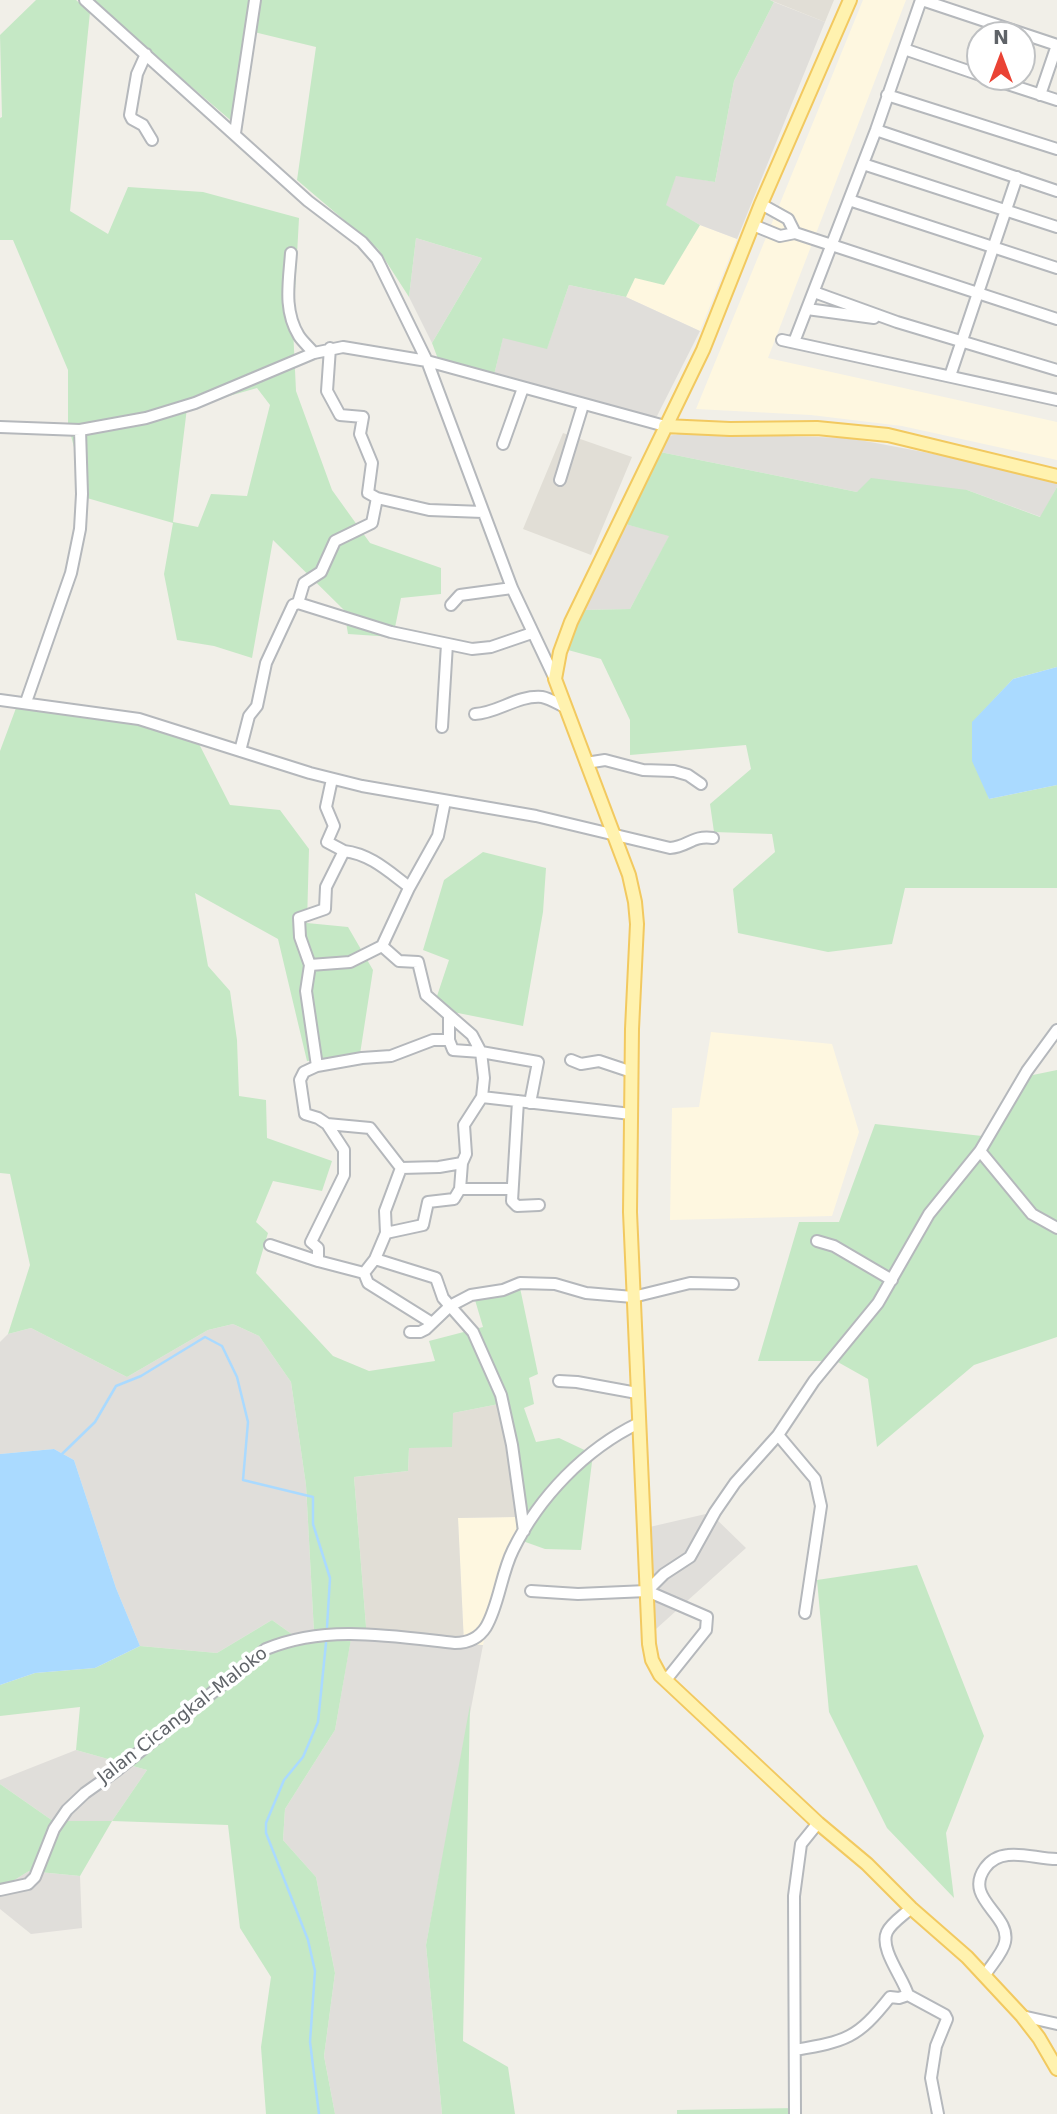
<!DOCTYPE html>
<meta charset="utf-8">
<style>
body{margin:0}
#map{position:relative;width:1057px;height:2114px;overflow:hidden;background:#f1efe8;font-family:"DejaVu Sans",sans-serif}
canvas{display:block}
.north{position:absolute;left:966px;top:21px;width:70px;height:70px;box-sizing:border-box;background:#fff;border:2px solid #bfc1c3;border-radius:50%;rotate:0deg;font-size:19px;font-weight:700;line-height:28px;text-align:center;color:#5f6368}
.north::after{content:'';display:block;margin:auto;width:24px;height:32px;background:#ea4335;clip-path:polygon(50% 0,100% 100%,50% 72%,0 100%)}
</style>
<div id="map">
<canvas width="1057" height="2114"></canvas>
<div class="north">N</div>
</div>
<script>
const c = document.querySelector('canvas').getContext('2d');
c.lineJoin = 'round';
function fillPath(path, color) {
  c.fillStyle = color;
  c.fill(path, 'evenodd');
}
function trace(path, color, width, dash) {
  c.strokeStyle = color;
  c.lineWidth = width;
  c.lineCap = dash ? 'butt' : 'round';
  c.setLineDash(dash || []);
  c.stroke(path);
}
function label(font, color, halo, rows, align = 'center') {
  c.font = font + ' "DejaVu Sans",sans-serif';
  c.lineWidth = 7;
  c.setLineDash([]);
  c.textBaseline = 'middle';
  c.strokeStyle = halo;
  c.fillStyle = color;
  for (const [text, x, y, turn = 0] of rows) {
    c.save();
    c.translate(x, y);
    c.rotate((+turn || 0) * Math.PI / 180);
    c.textAlign = isNaN(turn) ? turn : align;
    if (halo) c.strokeText(text, 0, 0);
    c.fillText(text, 0, 0);
    c.restore();
  }
}
const commercial = new Path2D(`
 M863 0H906L768 358 1057 422V460L902 426 811 415 696 409Z
 M700 225 737 239 700 331 626 297 634 277 664 284Z
 M711 1032 832 1044 859 1132 832 1216 670 1220 672 1108 699 1107Z
 M516 1517 517 1539 498 1575 483 1645 464 1644 458 1518Z`);
const industrial = new Path2D(`
 M774 2 825 22 737 239 700 225 665 205 676 175 715 182 734 81Z
 M416 238 482 258 432 343 409 297Z
 M569 285 626 297 700 331 657 416 647 418 494 375 503 337 547 348Z
 M687 433 849 438 1057 477V487L1041 517 967 490 857 492 660 452 667 436Z
 M625 524 670 535 630 609 583 610Z
 M233 1324 259 1336 291 1382 306 1485 314 1632 293 1635 272 1620 217 1653 140 1646 116 1588 74 1460 54 1449 0 1454V1342L8 1334 31 1328 127 1377 208 1330Z
 M710 1513 746 1548 646 1638 641 1529Z
 M351 1638 483 1645 426 1945 442 2114H335L324 2056 335 1973 316 1877 283 1840 285 1809 335 1730Z
 M76 1750 147 1770 112 1821H53L0 1784V1780Z
 M29 1871 80 1876 82 1928 31 1934 0 1909V1889Z`);
const education = new Path2D(`
 M770 0H834L825 22Z
 M563 433 632 457 591 555 523 529Z
 M504 1403 515 1444 516 1517 458 1518 464 1644 367 1639 354 1477 408 1471 409 1448 453 1413Z`);
const green = new Path2D(`
 M36 0H76L90 12 70 211 108 234 128 187 203 192 299 218 293 328 296 391 332 490 370 543 441 568V594L401 598 393 637 348 634 344 610 273 540 252 658 214 646 177 640 164 574 173 523 87 498 68 424V370L13 240H0V118L2 117 0 35ZM257 388 270 405 247 496 211 494 198 527 173 522 187 408Z
 M90 0H770L774 2 734 81 715 182 676 176 666 205 700 225 664 285 635 278 626 297 569 285 547 349 503 338 494 375 438 359 432 343 482 258 416 238 409 297 378 249 297 180 316 47 254 32 242 130Z
 M660 452 857 492 871 478 967 490 1040 517 1057 487V667L1013 679 972 723 989 799 1057 785V888H905L892 944 828 952 738 933 733 889 775 852 772 834 714 832 710 804 751 769 746 745 630 755V720L601 659 568 650 583 610 630 609 669 536 625 524Z
 M19 700 194 734 230 805 280 810 309 849 307 923 348 927 373 970 360 1054 307 1061 278 939 195 893 208 966 230 991 237 1040 239 1096 266 1100 267 1138 332 1161 322 1191 273 1181 256 1222 268 1233 256 1273 333 1356 369 1371 435 1361 429 1341 483 1327 475 1300 519 1283 538 1374 529 1378 534 1404 524 1408 536 1442 559 1438 593 1454 581 1550 545 1549 517 1539 515 1444 504 1403 453 1413 452 1447 409 1448 408 1471 354 1477 367 1639H351L335 1730 285 1809 283 1840 316 1877 335 1973 324 2056 335 2114H266L261 2047 271 1977 240 1928 228 1825 112 1821 80 1876 29 1871 0 1889V1784L53 1821H112L147 1770 76 1750 80 1707 0 1716V1685L35 1673 95 1668 140 1646 217 1653 272 1620 293 1635 314 1632 306 1485 291 1382 259 1336 233 1324 208 1330 127 1377 31 1328 8 1334 30 1265 10 1174 0 1173V751Z
 M483 852 546 868 543 912 523 1026 433 1008 449 960 423 950 444 880Z
 M1057 1070V1337L974 1365 877 1447 868 1379 836 1361H758L799 1222H839L875 1124 991 1137 1028 1076Z
 M917 1565 984 1736 946 1833 954 1898 887 1828 829 1712 817 1580Z
 M470 1705 463 2041 508 2067 515 2114H442L426 1945Z
 M796 2108 797 2114H677V2110Z`);
const water = new Path2D(`
 M1057 667V785L989 799 972 761V722L1013 679Z
 M54 1449 74 1460 116 1588 140 1646 95 1668 35 1673 0 1685V1454Z`);
const stream = new Path2D(`
 M61 1455 95 1422 116 1386 141 1376 205 1337 222 1346 237 1377 248 1422 243 1480 313 1497V1524L330 1578 327 1627
 M319 2114 310 2042 315 1971 308 1940 266 1833V1823L284 1780 303 1757 318 1722 326 1643`);
const minor = new Path2D(`
 M85 0 308 201 362 242 377 259 427 361 512 588 555 679
 M922 0 1057 45
 M904 49 980 75
 M146 54 137 74 130 115 132 119 143 125 152 140
 M986 77 1057 100
 M887 95 1057 149
 M1040 95 1057 45
 M876 130 1057 191
 M235 133 255 0
 M863 164 1057 227
 M849 200 1057 268
 M761 204 788 219 795 233
 M753 225 780 236 795 233 1057 319
 M291 253C289 282 283 310 299 336 303 342 309 347 314 353
 M814 292 897 322 1057 370
 M807 309 874 318
 M782 340 1057 400
 M794 342 876 130 921 0
 M950 376 1017 177
 M0 427 80 430 146 418 195 403 314 353 343 347 427 361 665 426
 M503 444 523 388
 M560 480 583 405
 M377 498 429 510 483 512
 M298 603 304 583 321 572 335 541 372 523 377 498 368 493 372 463 360 434 363 417 340 415 327 391 330 348
 M451 605 460 595 512 588
 M0 700 139 719 310 773 362 786 536 816 670 848C688 847 692 835 713 838
 M26 702 71 573 80 529 82 494 80 430
 M475 714C498 713 517 695 542 697 548 698 557 703 563 706
 M442 727 447 644
 M240 751 249 716 257 706 266 663 293 605 298 603 391 632 472 649 491 647 532 633
 M586 763 605 760 643 770 674 771 688 775 701 784
 M332 779 326 807 334 826 327 842 344 851 326 887 325 909 299 918 300 937 310 965 306 991 317 1066 304 1072 300 1080 305 1114 318 1118 327 1124 370 1128 401 1168 385 1211 386 1233 375 1259 436 1278 443 1298 473 1332 501 1395 512 1445 524 1531
 M344 851C370 854 388 871 408 886L409 888 382 946 399 961 418 962 426 995 472 1035 481 1052 484 1078 482 1097 464 1125 466 1154 462 1163 439 1167 401 1168
 M409 888 438 836 445 801
 M310 965 350 962 382 946
 M449 1015V1040L453 1050 481 1052 538 1062 530 1103
 M571 1060 581 1064 599 1061 632 1072
 M317 1066 362 1058 391 1056 433 1040H449
 M482 1097 631 1114
 M518 1101 512 1201 517 1206 539 1205
 M327 1124 344 1150V1175L311 1242 318 1248V1261L364 1273
 M980 1151 1032 1214 1057 1228
 M460 1189H512
 M386 1233 423 1225 428 1202 454 1199 460 1189 462 1163
 M817 1241 834 1246 892 1280
 M270 1245 318 1261
 M375 1259 364 1273 368 1283 432 1323
 M410 1332H420L426 1329 450 1306 471 1295 503 1290 520 1283 555 1284 586 1293 633 1297 690 1283 733 1284
 M559 1381 577 1382 637 1393
 M778 1435 815 1479 821 1506 805 1613
 M531 1591 578 1594 647 1591 707 1617 706 1630 666 1680
 M647 1591 664 1574 690 1557 715 1512 735 1483 778 1435 814 1381 878 1303 929 1214 980 1151 1027 1071 1057 1030
 M0 1890 28 1884 35 1877 54 1829 67 1810 85 1793 116 1771 266 1649C326 1624 392 1636 455 1643 468 1643 479 1638 486 1627 499 1605 501 1574 513 1550 539 1497 585 1449 639 1423
 M911 1908C904 1915 891 1923 887 1932 879 1949 904 1979 908 1995L945 2015 947 2019 936 2046 931 2078 938 2114
 M985 1975C991 1965 1003 1953 1005 1942 1011 1914 963 1899 985 1868 990 1861 998 1856 1008 1855 1024 1853 1040 1859 1057 1859
 M1022 2016 1057 2024
 M795 2050C846 2041 857 2039 890 1997L899 1998 908 1995
 M795 2114 794 1896 801 1844 818 1823`);
const major = new Path2D(`
 M850 0 761 204 703 350 571 622 560 652 555 679 629 875 635 902 637 924 632 1029 630 1212 649 1644 652 1660 660 1675 818 1823 867 1864 911 1908 967 1957 1022 2016 1039 2038 1057 2069
 M665 426 730 429 817 428 888 435 1057 476`);
const streetNames = [
 ["Jalan Cicangkal–Maloko",183,1716,-38]
];
fillPath(commercial, '#fef7e0');
fillPath(industrial, '#e0deda');
fillPath(education, '#e1ded6');
fillPath(green, '#c5e8c5');
fillPath(water, '#aadaff');
trace(stream, '#aadaff', 2.5);
trace(minor, '#b5b8bc', 14);
trace(major, '#f2c960', 16);
trace(minor, '#fff', 10);
trace(major, '#fff2af', 12);
label('18px', '#5f6368', '#fff', streetNames);
</script>
